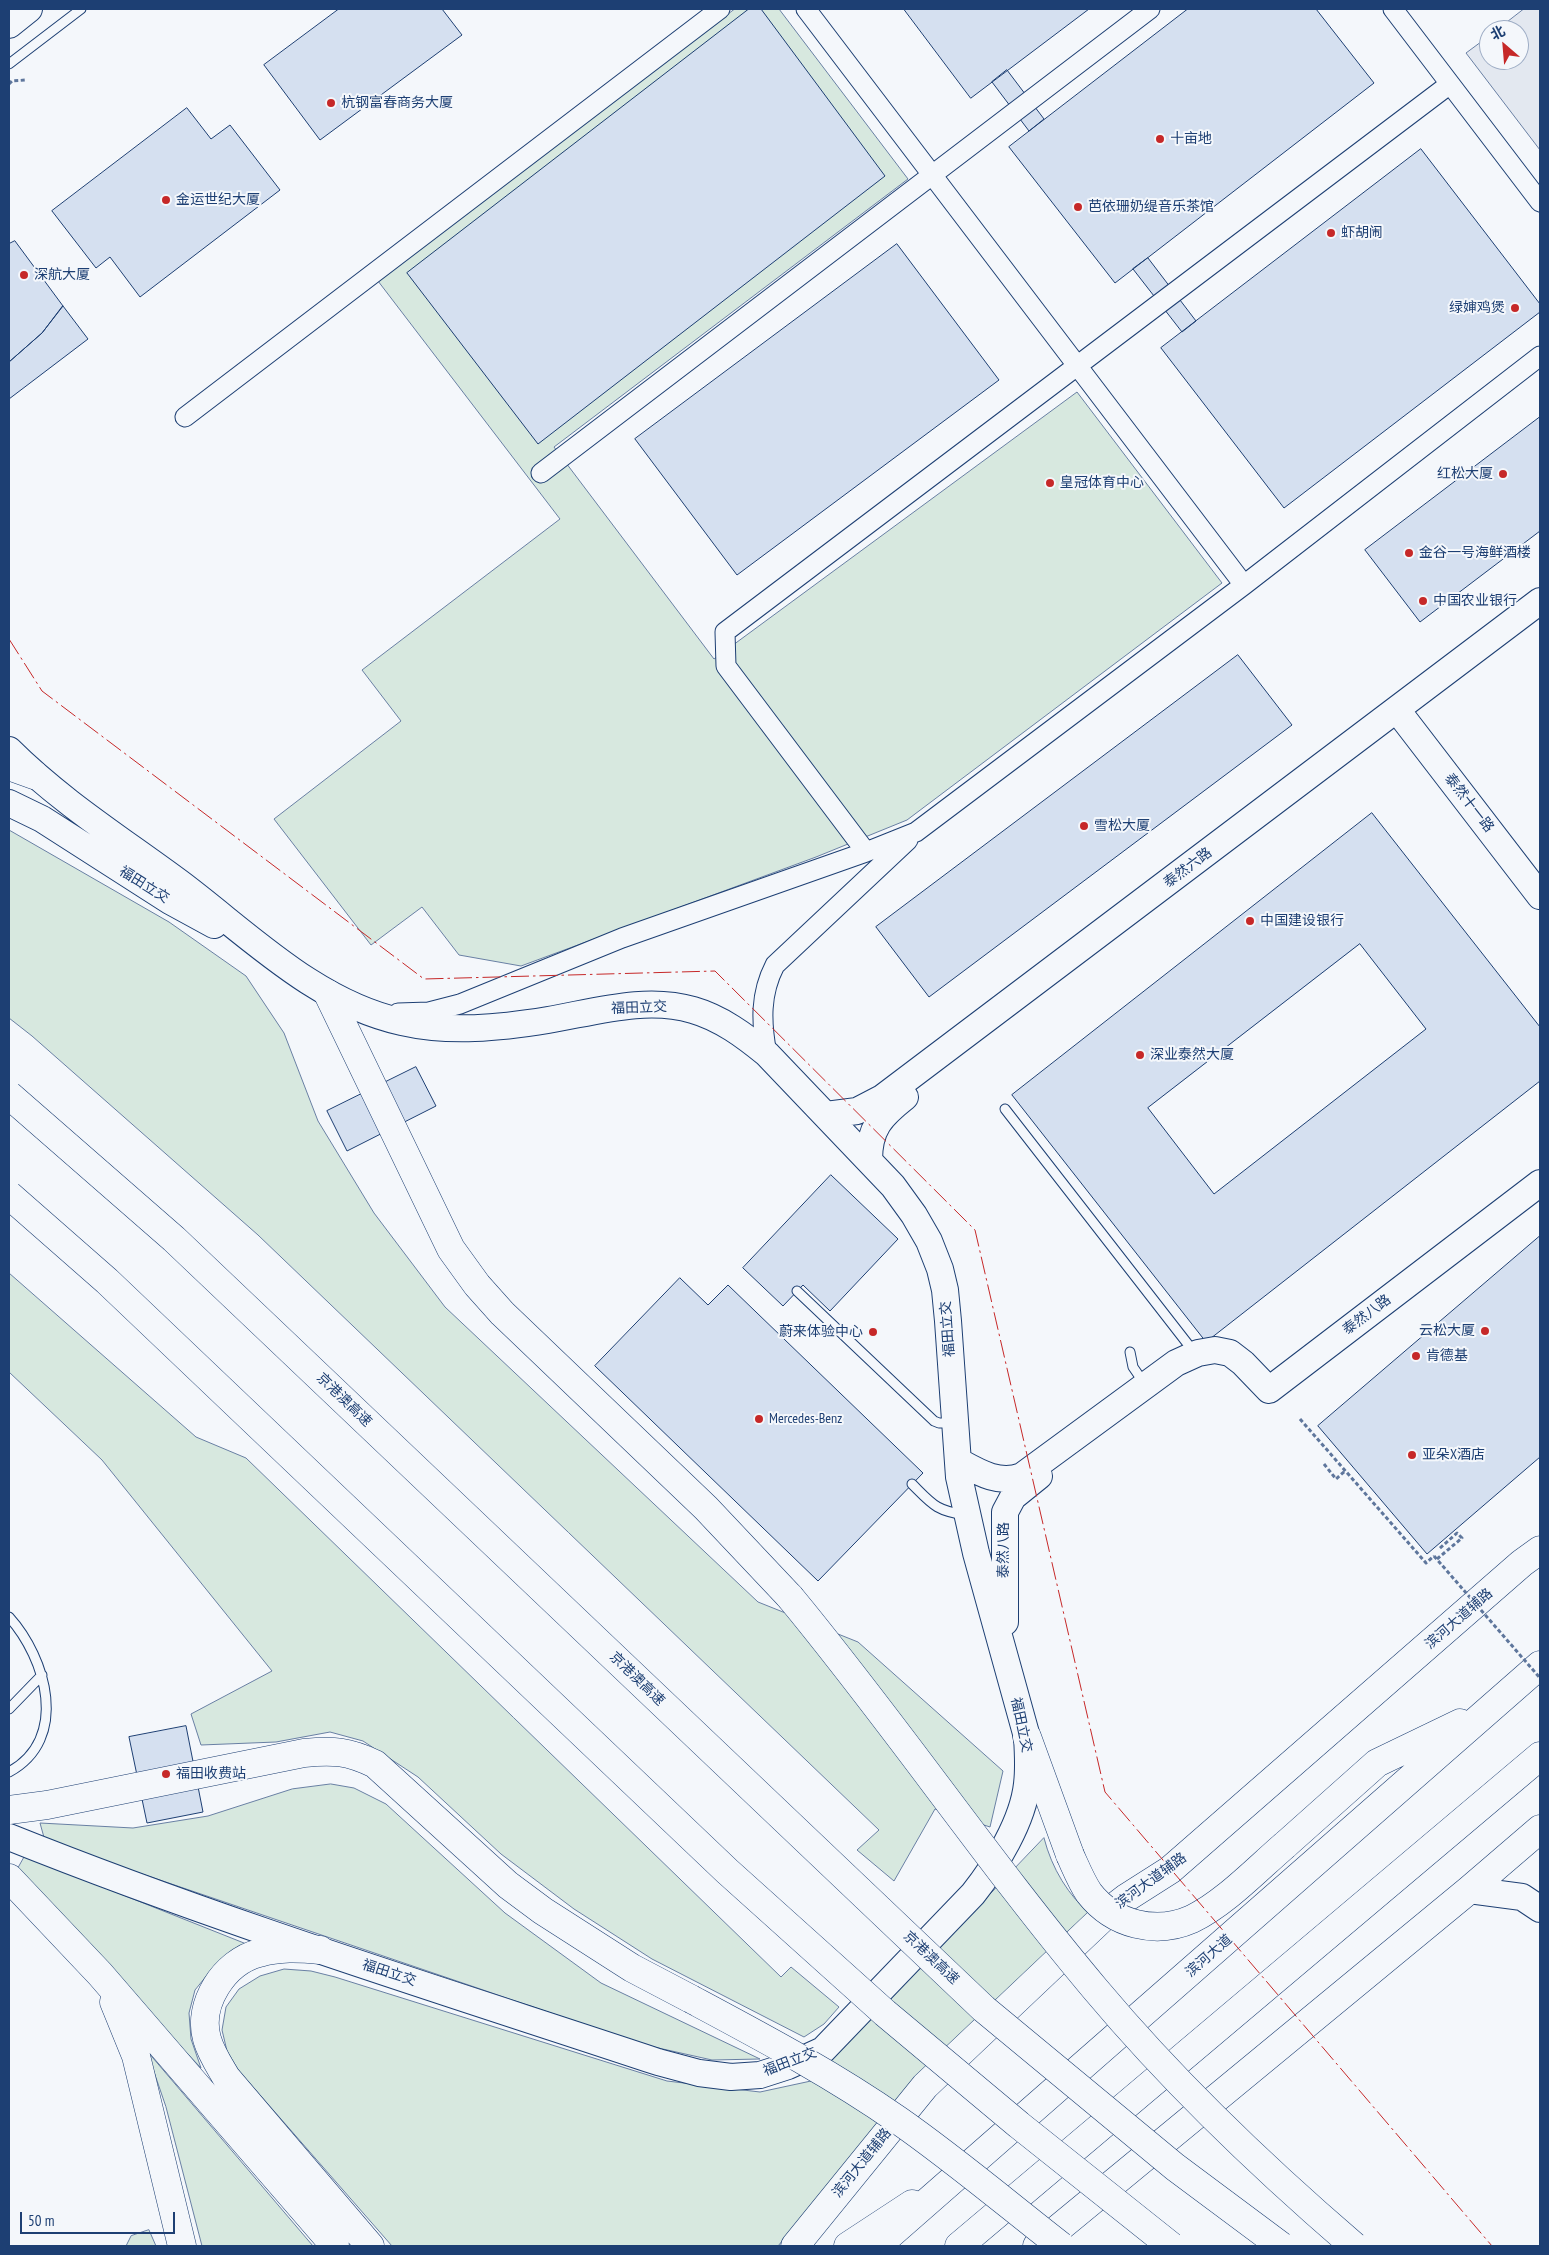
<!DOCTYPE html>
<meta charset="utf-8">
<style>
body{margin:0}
#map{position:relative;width:1549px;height:2255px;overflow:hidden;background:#f4f7fb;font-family:"PT Sans Narrow","Noto Sans SC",sans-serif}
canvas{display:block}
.frame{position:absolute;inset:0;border:10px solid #1d3f73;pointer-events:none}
.north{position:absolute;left:1479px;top:20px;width:50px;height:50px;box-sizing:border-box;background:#f4f7fb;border:1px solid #9eadc5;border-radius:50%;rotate:333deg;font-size:14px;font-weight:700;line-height:20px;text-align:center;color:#1d3f73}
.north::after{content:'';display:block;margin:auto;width:18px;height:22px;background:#c62828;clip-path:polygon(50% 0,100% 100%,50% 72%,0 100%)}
.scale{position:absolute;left:20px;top:2212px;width:155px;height:22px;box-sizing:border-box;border:2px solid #1d3f73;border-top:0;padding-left:6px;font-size:15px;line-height:18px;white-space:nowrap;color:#1d3f73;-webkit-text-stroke:4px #f4f7fb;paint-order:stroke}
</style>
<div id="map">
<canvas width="1549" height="2255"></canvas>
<div class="frame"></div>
<div class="north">北</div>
<div class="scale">50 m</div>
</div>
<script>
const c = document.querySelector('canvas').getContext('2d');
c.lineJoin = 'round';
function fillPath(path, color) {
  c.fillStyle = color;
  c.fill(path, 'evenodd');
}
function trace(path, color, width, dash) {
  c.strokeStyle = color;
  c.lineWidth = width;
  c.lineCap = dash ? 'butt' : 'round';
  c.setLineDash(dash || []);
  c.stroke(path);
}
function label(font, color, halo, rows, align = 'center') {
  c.font = font + ' "PT Sans Narrow","Noto Sans SC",sans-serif';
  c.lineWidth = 4;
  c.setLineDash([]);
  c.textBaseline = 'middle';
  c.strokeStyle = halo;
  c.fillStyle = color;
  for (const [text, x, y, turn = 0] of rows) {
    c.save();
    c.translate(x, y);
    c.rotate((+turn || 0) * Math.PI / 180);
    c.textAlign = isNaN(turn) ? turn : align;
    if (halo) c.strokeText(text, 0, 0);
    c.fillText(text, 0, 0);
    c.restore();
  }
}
const green = new Path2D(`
 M735 9H779L908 179 554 447 714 659 1077 392 1222 583 907 820 816 857 521 966 459 955 422 907 371 945 274 819 401 721 362 670 560 519 378 281Z
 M9 830 169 922 246 976 284 1033 318 1121 374 1213 445 1307 758 1602 858 1642 1003 1771 990 1827 935 1809 894 1881 857 1850 879 1830 258 1235 32 1036 9 1018Z
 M9 1273 196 1437 246 1458 781 1977 791 1967 839 2007 824 2024 804 2037 652 1959 574 1909 501 1854 418 1777 363 1741 330 1732 276 1742 201 1745 191 1714 272 1671 102 1460 9 1372Z
 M331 1784 354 1788 386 1804 505 1913 601 1983 760 2059 712 2060 645 2045 45 1841 40 1823 133 1828 208 1816 292 1789Z
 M1044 1838C1052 1869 1068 1895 1092 1916L913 2082 778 2246H392L239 2071 227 2051 222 2030 226 2007 239 1989 260 1976 284 1969 311 1971 335 1977 667 2081 760 2092 811 2081Z
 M25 1856 254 1947 212 1969 195 1990 189 2013 191 2039 201 2068 16 1872Z
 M147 2051 313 2246H202L166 2107Z
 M149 2230 156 2246H126L131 2236Z`);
const parking = new Path2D(`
 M1524 9H1540V150L1466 53 1489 36V60H1519V30H1497Z`);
const building = new Path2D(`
 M339 9H442L462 35 320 140 264 65Z
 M749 9H761L885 176 538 444 407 273Z
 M904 9H1089L971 98Z
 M1188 9H1316L1374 83 1115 283 1009 147Z
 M1007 70 1044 119 1029 131 992 82Z
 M187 108 211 139 230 125 280 190 140 297 110 257 96 268 52 211Z
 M1421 149 1540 304V312L1284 508 1161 348Z
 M15 241 63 306 42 333 9 362V244Z
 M897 244 999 380 737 575 635 439Z
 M1148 258 1196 321 1182 332 1133 269Z
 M63 306 88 339 9 399V362L42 333Z
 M1540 417V531L1420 622 1365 550Z
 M1238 655 1292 725 929 997 876 927Z
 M1372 813 1540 1027V1081L1206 1342 1012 1095ZM1360 944 1426 1029 1214 1194 1148 1108Z
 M416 1067 436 1106 347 1151 327 1111Z
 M831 1175 898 1239 830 1311 803 1285 783 1306 743 1268Z
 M1540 1236V1457L1427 1554 1318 1426Z
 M680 1278 708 1305 728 1285 923 1473 818 1581 595 1366Z
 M186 1726 203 1812 147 1823 129 1737Z`);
const path = new Path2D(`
 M9 84 12 81 26 80
 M1300 1419 1426 1563 1434 1556
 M1324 1464 1336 1479 1345 1471
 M1437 1559 1462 1538 1457 1533 1439 1549`);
const lane = new Path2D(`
 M9 64 81 9
 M1005 1109 1194 1352
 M797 1291 934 1421 939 1423H952
 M1130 1352 1133 1367 1144 1383
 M912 1484C932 1504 936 1511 966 1515
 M9 1617C46 1658 70 1739 9 1772
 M9 1709 42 1675`);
const street = new Path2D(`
 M806 9 1244 585
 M1393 9 1540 202
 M185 417 720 9
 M541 473 1150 9
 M866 852 726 666 725 632 1450 84
 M398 1013 429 1012 460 1004 622 938 866 852 916 832 1244 585 1540 356
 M767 1054C761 1022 760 994 775 965L908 840`);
const secondary = new Path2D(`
 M9 25 29 9
 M1397 710 1540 896
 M9 750C60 801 122 840 180 883 248 934 315 1003 402 1022 450 1033 499 1028 548 1020 595 1012 646 996 693 1010 721 1018 745 1036 767 1054L893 1186 914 1215 929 1241 940 1269 945 1290 948 1321 959 1477 976 1553 1027 1737C1028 1753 1029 1768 1027 1784 1023 1821 996 1865 973 1894L823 2050 788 2066 760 2075 731 2077 699 2073 658 2062C441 1990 221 1922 9 1837
 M9 803 42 819 170 901 214 925
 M826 1115 857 1111 882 1098 1540 601
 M869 1160C869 1128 881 1116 905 1097
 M958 1461C978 1472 999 1485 1022 1476L1176 1363 1198 1353 1215 1350 1230 1353 1243 1363 1269 1390 1540 1183
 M1005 1622V1512L1013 1497 1039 1476
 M1469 1890 1522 1897 1540 1909`);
const primary = new Path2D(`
 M9 1878 100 1974 335 2246
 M320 1950C299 1948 279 1947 259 1953 224 1962 197 2004 207 2039 211 2053 219 2065 226 2077L370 2246
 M114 2002 136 2056 182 2246
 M795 2246 925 2086 1113 1908 1126 1898 1170 1870 1522 1563 1540 1550
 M848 2246 912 2204
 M1037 2246 1469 1890 1540 1829`);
const highway = new Path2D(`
 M9 766 34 775
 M328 994 451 1249 477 1285 502 1313 706 1508 790 1597
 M1027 1737 1070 1855
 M9 1810 47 1805 304 1753C333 1750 348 1751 375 1764L508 1885 543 1911 632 1968 691 1999
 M1285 1845 1377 1763 1460 1723
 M877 2246 1540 1665
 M959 2246 1540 1756`);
const pathBridge = new Path2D(`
 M1434 1556 1540 1678`);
const highwayBridge = new Path2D(`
 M9 1095 174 1239 984 2009 1175 2167 1281 2246
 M9 1195 107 1281 727 1871 885 2013 1019 2125 1171 2246
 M790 1597C896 1725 989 1863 1096 1990 1174 2083 1262 2167 1354 2246
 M1070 1855C1076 1868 1081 1881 1089 1893 1114 1925 1156 1935 1192 1919 1225 1903 1257 1869 1285 1845
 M691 1999C762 2037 832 2074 898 2120 954 2159 1007 2204 1061 2246`);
const power = new Path2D(`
 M9 639 42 691 424 979 715 971 975 1230 1105 1792 1492 2246`);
const markers = [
 [331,103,5,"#c62828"],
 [1160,139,5,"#c62828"],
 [166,200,5,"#c62828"],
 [1078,207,5,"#c62828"],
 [1331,233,5,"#c62828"],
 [24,275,5,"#c62828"],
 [1515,308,5,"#c62828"],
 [1503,474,5,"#c62828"],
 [1050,483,5,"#c62828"],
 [1409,553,5,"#c62828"],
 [1423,601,5,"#c62828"],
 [1084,826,5,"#c62828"],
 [1250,921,5,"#c62828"],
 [1140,1055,5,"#c62828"],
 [1485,1331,5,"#c62828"],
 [873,1332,5,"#c62828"],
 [1416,1356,5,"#c62828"],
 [759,1419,5,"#c62828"],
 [1412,1455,5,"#c62828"],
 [166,1774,5,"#c62828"]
];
const poiNames = [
 ["杭钢富春商务大厦",341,103],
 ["十亩地",1170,139],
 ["金运世纪大厦",176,200],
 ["芭依珊奶缇音乐茶馆",1088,207],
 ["虾胡闹",1341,233],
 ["深航大厦",34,275],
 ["绿婶鸡煲",1505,308,"right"],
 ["红松大厦",1493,474,"right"],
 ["皇冠体育中心",1060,483],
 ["金谷一号海鲜酒楼",1419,553],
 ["中国农业银行",1433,601],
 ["雪松大厦",1094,826],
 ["中国建设银行",1260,921],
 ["深业泰然大厦",1150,1055],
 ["云松大厦",1475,1331,"right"],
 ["蔚来体验中心",863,1332,"right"],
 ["肯德基",1426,1356],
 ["Mercedes-Benz",769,1419],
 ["亚朵X酒店",1422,1455],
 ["福田收费站",176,1774]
];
const streetNames = [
 ["泰然十一路",1469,803,52],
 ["泰然六路",1188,868,-37],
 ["福田立交",144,885,32],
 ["福田立交",639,1008,-2],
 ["泰然八路",1367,1315,-37],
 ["福田立交",948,1329,-94],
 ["京港澳高速",344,1400,44],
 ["泰然八路",1004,1550,-90],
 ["滨河大道辅路",1459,1619,-41],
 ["京港澳高速",637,1679,44],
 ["福田立交",1021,1725,78],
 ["滨河大道辅路",1151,1881,-36],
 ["滨河大道",1209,1956,-41],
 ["京港澳高速",931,1958,43],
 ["福田立交",389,1973,18],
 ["福田立交",790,2062,-21],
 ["滨河大道辅路",862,2163,-51]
];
fillPath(green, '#d7e8df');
trace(green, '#687fa3', 1);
fillPath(parking, '#e3e8f0');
trace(parking, '#687fa3', 1);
fillPath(building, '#d5e0f0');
trace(building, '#1d3f73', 1);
trace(lane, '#1d3f73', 11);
trace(street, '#1d3f73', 21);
trace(secondary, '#1d3f73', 28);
trace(primary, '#1d3f73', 29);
trace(highway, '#1d3f73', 29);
trace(path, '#5e769c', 3, [4, 2.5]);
trace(lane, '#f4f7fb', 9);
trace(street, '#f4f7fb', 19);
trace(secondary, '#f4f7fb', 26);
trace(primary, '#f4f7fb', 28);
trace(highway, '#f4f7fb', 28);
trace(highwayBridge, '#1d3f73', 29, []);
trace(pathBridge, '#5e769c', 3, [4, 2.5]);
trace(highwayBridge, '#f4f7fb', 28);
trace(power, '#c62828', 1, [18, 4, 2.5, 4]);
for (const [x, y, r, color] of markers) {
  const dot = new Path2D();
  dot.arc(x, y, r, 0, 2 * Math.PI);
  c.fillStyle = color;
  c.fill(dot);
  trace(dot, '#f4f7fb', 2);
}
label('14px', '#1d3f73', '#f4f7fb', poiNames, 'left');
label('14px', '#1d3f73', '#f4f7fb', streetNames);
</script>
